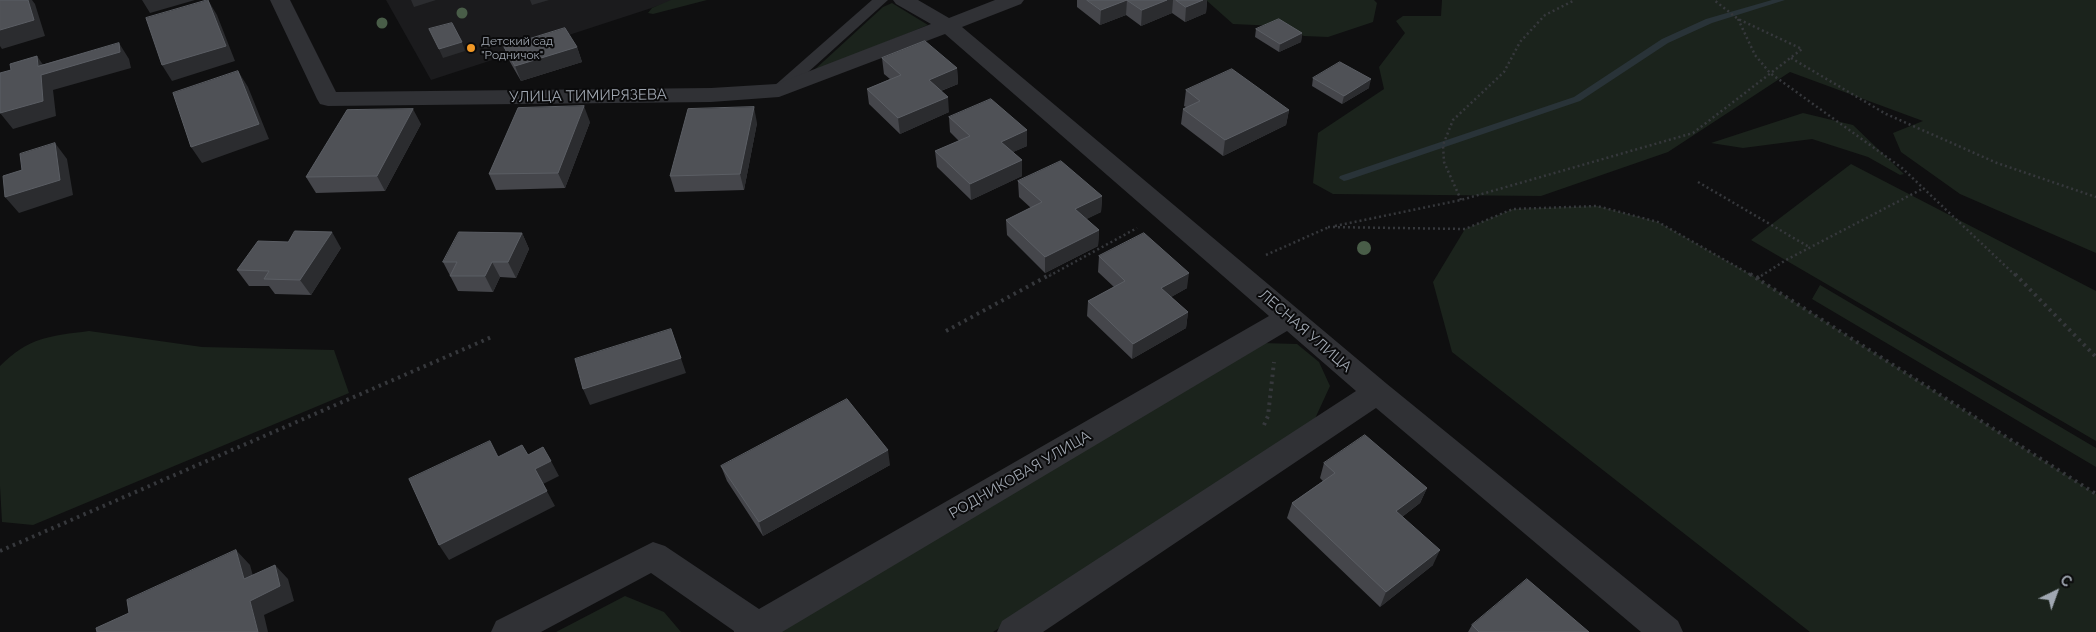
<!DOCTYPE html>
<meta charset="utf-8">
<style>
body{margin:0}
#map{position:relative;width:2096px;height:632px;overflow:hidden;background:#0f0f10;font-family:Raleway,sans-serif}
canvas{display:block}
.north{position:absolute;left:2031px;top:567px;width:50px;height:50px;-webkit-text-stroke:4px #0a0a0b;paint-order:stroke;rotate:42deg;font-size:14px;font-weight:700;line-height:20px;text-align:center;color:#a0a7b1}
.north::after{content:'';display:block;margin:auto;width:18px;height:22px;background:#a0a7b1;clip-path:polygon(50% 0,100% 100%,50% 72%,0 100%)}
</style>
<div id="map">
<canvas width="2096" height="632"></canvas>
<div class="north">С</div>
</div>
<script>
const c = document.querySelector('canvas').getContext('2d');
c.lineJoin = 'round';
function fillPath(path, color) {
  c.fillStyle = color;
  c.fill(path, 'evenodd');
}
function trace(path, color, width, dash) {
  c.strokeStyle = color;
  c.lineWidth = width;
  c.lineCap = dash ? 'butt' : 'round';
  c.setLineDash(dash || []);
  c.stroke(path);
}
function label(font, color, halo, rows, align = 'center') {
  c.font = font + ' Raleway,sans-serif';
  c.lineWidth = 4;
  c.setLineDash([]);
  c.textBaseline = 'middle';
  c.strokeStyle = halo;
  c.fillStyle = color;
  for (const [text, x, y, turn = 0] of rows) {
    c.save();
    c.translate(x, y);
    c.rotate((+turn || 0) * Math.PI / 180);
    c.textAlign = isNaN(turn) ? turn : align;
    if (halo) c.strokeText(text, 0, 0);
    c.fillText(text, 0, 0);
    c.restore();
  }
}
const built = new Path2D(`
 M386 0H676L431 80Z`);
const green = new Path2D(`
 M671 0H707L653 14 648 13 652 8Z
 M1206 0H1374L1377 3 1373 22 1328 37 1304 36 1276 26 1233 24Z
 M1442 0H2096V253L1960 194 1901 152 1893 133 1923 121 1790 72 1668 152 1541 196 1333 194 1313 183 1318 133 1384 89 1379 67 1405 33 1396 21 1403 16H1441Z
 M892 3 928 25 812 72 883 7Z
 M1803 113 1853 125 1904 174 1900 175 1868 157 1812 139 1743 148 1711 143Z
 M1851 164 2096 291V441L1751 240Z
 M1597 206 1658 222 1757 278 2096 494V632H1810L1452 352 1433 282 1465 229 1513 209Z
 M1820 285 2096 448V467L1812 299Z
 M89 331 202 347 334 350 349 393 33 525 2 522 0 486V366C29 337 50 336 89 331Z
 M1262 343 1297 344 1319 362 1330 386 1313 423 1279 448 993 632H778Z
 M625 596 664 612 681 632H556Z`);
const stream = new Path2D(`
 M1772 0H1785L1712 23 1668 43 1580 101 1348 180 1344 181 1339 178 1340 176 1574 97 1662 39 1706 19Z`);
const pathFar1 = new Path2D(`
 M1738 19 1755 55 1770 73 1902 168 2016 276
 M1791 58 1886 114 1997 163 2096 197
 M1698 182 1809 247
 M1461 200 1444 162 1443 145 1453 120 1504 72 1520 42 1545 15 1575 0
 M1335 226 1461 200 1693 133 1802 49 1738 19 1714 0
 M1328 227 1465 229 1513 209 1597 206 1658 222 1753 276
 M1266 255 1329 227
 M1049 276 1137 228
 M1761 276 1786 260 1924 188`);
const path = new Path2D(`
 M1750 274 2096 494
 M2015 274 2096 357
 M1757 278 1763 274
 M946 331 1051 274
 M1264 425 1268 416 1274 362
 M0 551 494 336`);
const service = new Path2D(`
 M872 0H888L785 93H773L771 90 773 87Z`);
const minor = new Path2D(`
 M270 0H290L336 92 711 88 776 84 931 24 896 4 893 0H918L949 18 995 0H1024L1021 4 962 27 1387 384 1678 621 1683 632H1641L1376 408 1043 632H997L1002 621 1356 391 1287 331 782 632H734V631L651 573 541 632H491L496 621 653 542 665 546 759 609 1269 316 945 34 779 97 711 102 328 106 320 104 317 99Z`);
const trees = [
 [462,13,5.5],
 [382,23,5.5],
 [1364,248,7]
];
const wall = new Path2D(`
 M1077 0H1207L1206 13 1185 22 1172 13 1141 26 1126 15 1100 25 1077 7Z
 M1256 29 1302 33 1301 42 1279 52 1255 37Z
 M504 47H577L582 62 521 81 510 62Z
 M882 58 957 68 958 84 941 91 949 112 900 134 869 104 867 89 890 79 884 74Z
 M1313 78 1369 88 1342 104 1312 86Z
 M1186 90 1289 110 1286 125 1223 156 1181 124 1183 109 1186 107 1184 106Z
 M949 117 1027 130V146L1013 152 1022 160V176L971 200 937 167 935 151 959 141 950 132Z
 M590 122 565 188 496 190 489 174Z
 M757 123 744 190 675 192 670 176Z
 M421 124 385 191 316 193 306 177Z
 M1018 181 1102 196 1101 212 1086 219 1099 230 1098 246 1045 273 1007 235 1006 220 1031 208 1019 197Z
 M522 233 529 249 516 278 500 277 493 292 458 291 443 262Z
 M341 248 311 295 275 294 269 286H249L237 270Z
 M1099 256 1187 288 1171 297 1188 312 1186 328 1132 359 1087 316 1088 301 1114 287 1098 272Z
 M1324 463 1427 488 1420 503 1402 517 1433 565 1380 607 1287 518 1292 503 1323 481 1320 478Z
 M890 465 763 536 727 481 721 466Z
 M1472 625 1589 632H1468Z`);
const shadedWall = new Path2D(`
 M28 0H32L35 4 45 36 2 49 0 46V30Z
 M142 0H195L150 13Z
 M208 0 217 15 235 61 172 81 162 65Z
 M411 0H436L414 7Z
 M530 0H549L532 5Z
 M1127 0 1126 15 1100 25 1101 10Z
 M1167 0H1173L1172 13 1141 26 1142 10Z
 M1203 0H1207L1206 13 1185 22 1186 7Z
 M1302 33 1301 42 1279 52 1280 44Z
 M462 42 465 51 443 58 439 49Z
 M119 43 129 59 131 68 53 90 56 116 13 129 0 113 38 66 37 56 48 72Z
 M577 47 582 62 521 81 515 66Z
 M957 68 958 84 930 95 929 80Z
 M238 71 248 87 269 139 202 163 191 147Z
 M1371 79 1369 88 1342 104 1344 96Z
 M948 97 949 112 900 134 898 118Z
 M584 106 590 122 565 188 558 173Z
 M754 107 757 123 744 190 740 174Z
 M413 109 421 124 385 191 377 176Z
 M1289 110 1286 125 1223 156 1225 140Z
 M1027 130V146L1002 157 1001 142Z
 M55 143 67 159 73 195 19 213 5 197Z
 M1022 160V176L971 200 970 184Z
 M1102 196 1101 212 1075 225V209Z
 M1099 230 1098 246 1045 273V257Z
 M332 232 341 248 311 295 300 280Z
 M522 233 529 249 516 278 508 262Z
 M492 262 500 277 493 292 485 276Z
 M1189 273 1187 288 1159 304 1161 288Z
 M1188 312 1186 328 1132 359 1133 344Z
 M671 329 686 373 590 405 583 389Z
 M888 450 890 465 763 536 759 522Z
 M551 461 559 476 543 484 555 506 449 560 439 545 535 469Z
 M1427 488 1420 503 1390 526 1396 511Z
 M236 550 250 565 258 594 244 579Z
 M1440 550 1433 565 1380 607 1386 592Z
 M275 565 288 579 294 601 264 615 268 632H258L250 601Z`);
const building = new Path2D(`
 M0 0H28L34 20 0 30Z
 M208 0 226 46 162 65 146 18Z
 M1087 0H1127L1101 10Z
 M1127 0H1167L1142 10Z
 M1176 0H1203L1186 7Z
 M1279 19 1302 33 1280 44 1256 29Z
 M452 23 462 42 439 49 429 29Z
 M565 28 577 47 515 66 504 47Z
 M925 41 957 68 929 80 948 97 898 118 867 89 901 75 882 58Z
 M119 43 120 52 41 75 43 101 0 113V73L11 70 10 64 37 56 38 66Z
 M1340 62 1371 79 1344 96 1313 78Z
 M1232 69 1289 110 1225 140 1183 109 1200 101 1186 90Z
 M238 71 259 124 191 147 173 93Z
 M991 99 1027 130 1001 142 1022 160 970 184 935 151 970 136 949 117Z
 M584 106 558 173 489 174 518 108Z
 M754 107 740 174 670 176 688 109Z
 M413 109 377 176 306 177 347 110Z
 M55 143 60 180 5 197 3 176 22 170 20 154Z
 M1061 161 1102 196 1075 209 1099 230 1045 257 1006 220 1042 202 1018 181Z
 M295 231 332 232 300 280 264 279 269 271 237 270 258 241 288 242Z
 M459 232 522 233 508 262H492L485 276H450L457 262H443Z
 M1144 233 1189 273 1161 288 1188 312 1133 344 1088 301 1125 281 1099 256Z
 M671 329 681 358 583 389 575 359Z
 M847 399 888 450 759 522 721 466Z
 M1365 435 1427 488 1396 511 1440 550 1386 592 1292 503 1335 473 1324 463Z
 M490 441 498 457 522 445 528 455 543 447 551 461 535 469 547 491 439 545 409 479Z
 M236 550 244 579 275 565 280 586 250 601 258 632H97L96 628 129 613 127 600Z
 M1527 579 1589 632H1479L1472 625Z`);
const markers = [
 [471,48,5,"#f19826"]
];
const farPoinames = [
 ["Детский сад",481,41],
 ["\"Родничок\"",481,55]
];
const streetNames = [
 ["УЛИЦА ТИМИРЯЗЕВА",588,96,-1],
 ["ЛЕСНАЯ УЛИЦА",1305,331,41],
 ["РОДНИКОВАЯ УЛИЦА",1020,475,-30]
];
fillPath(built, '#1b1b1d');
fillPath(green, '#1b231c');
fillPath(stream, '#293338');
trace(pathFar1, '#36383c', 2.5, [2, 3]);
trace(path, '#36383c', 4, [2.5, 4.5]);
fillPath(service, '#303135');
fillPath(minor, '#303135');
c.fillStyle = '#495d48';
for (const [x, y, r] of trees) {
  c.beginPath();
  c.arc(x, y, r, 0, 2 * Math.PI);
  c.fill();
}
fillPath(wall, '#45464b');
fillPath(shadedWall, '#2b2c2f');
fillPath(building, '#4f5156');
trace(building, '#5b5e64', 1);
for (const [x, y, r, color] of markers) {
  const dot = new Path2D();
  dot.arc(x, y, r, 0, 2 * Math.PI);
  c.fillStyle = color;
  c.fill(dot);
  trace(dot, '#0a0a0b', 2);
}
label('12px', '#a0a7b1', '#0a0a0b', farPoinames, 'left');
label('15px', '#a0a7b1', '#0a0a0b', streetNames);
</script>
